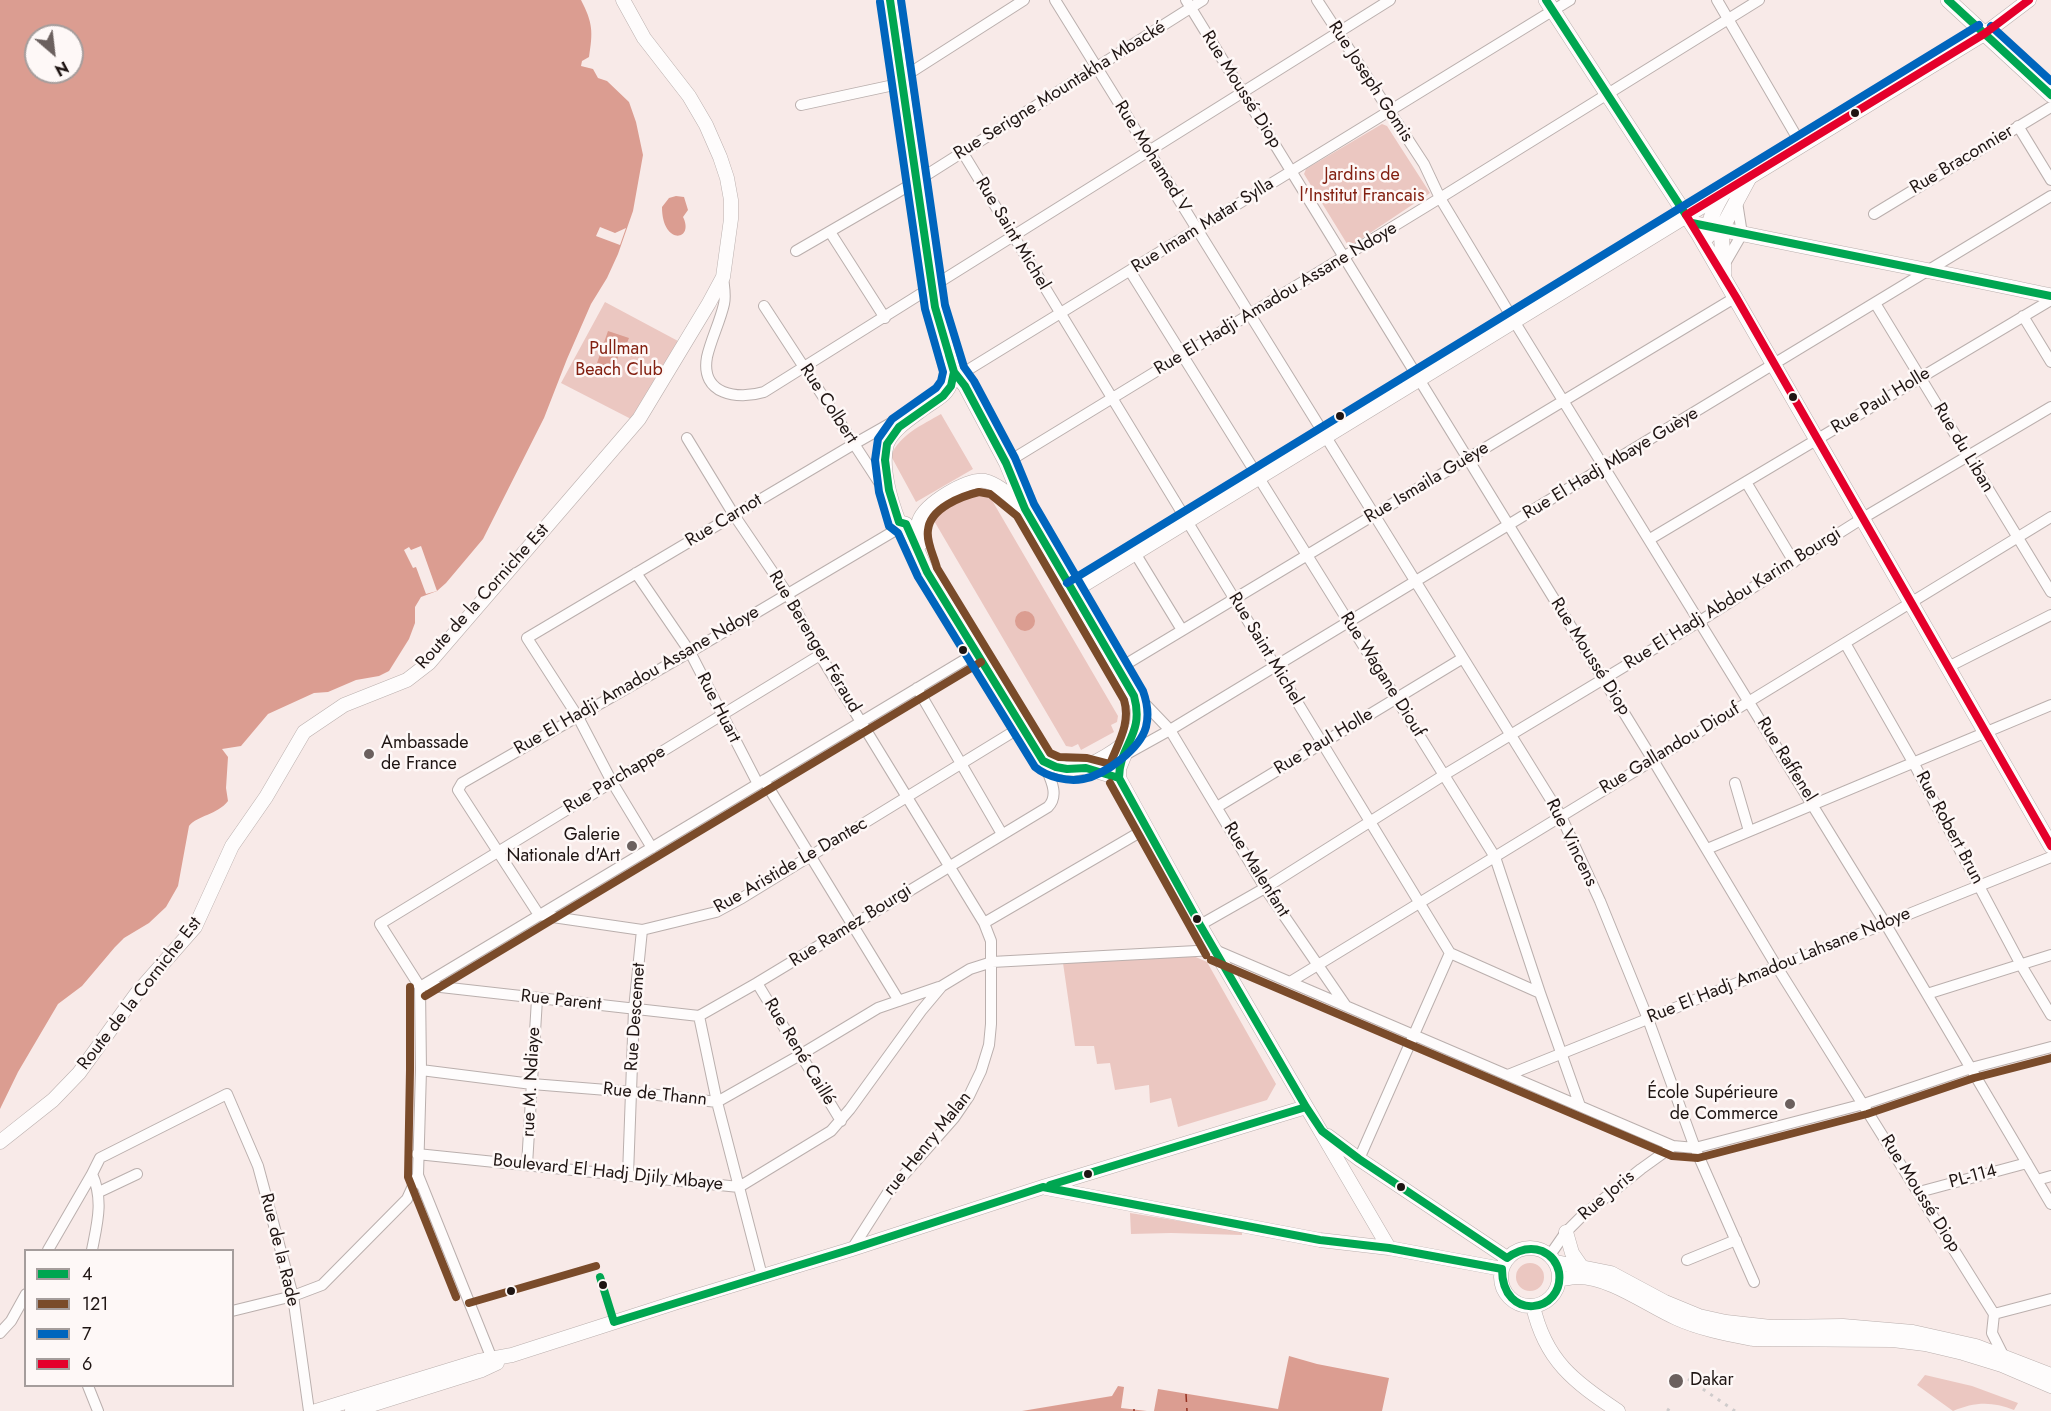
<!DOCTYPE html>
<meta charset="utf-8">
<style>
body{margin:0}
#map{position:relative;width:2051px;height:1411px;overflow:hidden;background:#f8eae8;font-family:Jost,sans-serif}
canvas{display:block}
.legend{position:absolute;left:24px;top:1249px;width:210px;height:138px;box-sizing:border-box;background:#fef8f7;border:2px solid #a59d9c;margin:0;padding:8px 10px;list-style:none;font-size:18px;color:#1f1513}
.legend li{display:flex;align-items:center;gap:12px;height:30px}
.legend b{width:30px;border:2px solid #a59d9c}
.north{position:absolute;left:24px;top:24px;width:60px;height:60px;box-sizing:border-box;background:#fef8f7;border:2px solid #a59d9c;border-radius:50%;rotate:152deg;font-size:16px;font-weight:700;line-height:24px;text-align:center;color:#1f1513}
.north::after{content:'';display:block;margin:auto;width:21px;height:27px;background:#6b605e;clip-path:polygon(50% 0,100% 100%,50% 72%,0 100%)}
</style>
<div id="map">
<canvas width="2051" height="1411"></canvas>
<ul class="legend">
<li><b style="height:8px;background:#00a651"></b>4</li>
<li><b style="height:8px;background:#7a4b2a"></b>121</li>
<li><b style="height:8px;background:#0065bd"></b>7</li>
<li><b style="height:8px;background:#e4002b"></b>6</li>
</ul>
<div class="north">N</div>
</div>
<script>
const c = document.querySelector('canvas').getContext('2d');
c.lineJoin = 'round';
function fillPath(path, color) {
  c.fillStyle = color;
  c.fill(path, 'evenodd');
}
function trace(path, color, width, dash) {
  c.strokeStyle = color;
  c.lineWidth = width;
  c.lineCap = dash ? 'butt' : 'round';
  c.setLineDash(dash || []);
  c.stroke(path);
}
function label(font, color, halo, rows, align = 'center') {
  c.font = font + ' Jost,sans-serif';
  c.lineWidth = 5;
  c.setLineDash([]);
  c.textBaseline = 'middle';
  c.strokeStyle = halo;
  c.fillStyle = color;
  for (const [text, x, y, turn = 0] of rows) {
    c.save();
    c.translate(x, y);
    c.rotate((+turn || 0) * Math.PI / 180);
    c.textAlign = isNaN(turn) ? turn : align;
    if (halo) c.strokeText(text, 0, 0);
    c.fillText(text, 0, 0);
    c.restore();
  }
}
const green = new Path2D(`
 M1382 124 1387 126 1430 193 1349 247 1304 174 1306 169Z
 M605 302 678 341 631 419 561 383Z
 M941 414 973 469 916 502 891 456C899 435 922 425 941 414Z
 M975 488 986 490 1118 716 1117 722 1111 725 1114 732 1081 750 1078 744 1072 747 1066 746 933 519 934 512Z
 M1189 954 1207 962 1276 1084 1267 1100 1178 1127 1171 1098 1150 1103 1149 1085 1115 1090 1110 1063 1097 1064 1094 1046H1075L1063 963Z
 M1130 1213 1242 1231V1235L1171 1233 1131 1234Z
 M1516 1277a14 14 0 1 1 28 0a14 14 0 1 1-28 0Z
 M1925 1375 1972 1386 2018 1403 2014 1410C1992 1401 1974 1402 1953 1411L1917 1385Z`);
const water = new Path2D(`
 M0 0H581C593 23 593 32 589 57L582 61 581 66 593 69 598 78 607 81 629 102 636 122 643 155 633 211 618 254 607 278 591 304 567 359 544 418 483 539 446 583 437 591 421 597 415 607V623L409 639 389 671 379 676 356 680 328 692 314 693 268 714 241 746 222 749 228 757 226 788 228 801C217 815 198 815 189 826L178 886 166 907 149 923 124 938 115 947 82 986 58 1004 18 1072 0 1109ZM36 36H72V72H36Z
 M676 196 684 197 688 210 683 217C695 241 662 246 662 207L669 198Z
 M608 331 629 338 627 343 623 342 614 369 597 363Z
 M1015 621a10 10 0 1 1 20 0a10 10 0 1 1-20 0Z
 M1289 1356 1317 1364 1389 1378 1382 1411H1154L1158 1389 1278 1409Z
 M1118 1386 1124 1387 1121 1408 1147 1411H1022L1112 1396Z`);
const pier = new Path2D(`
 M600 227 615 233 626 228 620 245 596 236Z
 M421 546 437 591 426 594 416 567 413 568 404 550 409 547 411 550Z`);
const ferry = new Path2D(`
 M1186 1394 1187 1411
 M1134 1411V1409`);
const street = new Path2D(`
 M1055 0 1561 816 1600 901 1648 1019 1695 1148 1754 1282
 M1186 0 1653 760 1777 967 1994 1314
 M1317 0 1424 164 1440 198 1514 321 1885 923 2051 1204
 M1717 0 1802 146
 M902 78 1024 0
 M801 105 903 83
 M2018 126 2051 180
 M963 153 1450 953
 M1874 214 2051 107
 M830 232 885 318
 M796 251 917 181 1203 0
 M1724 265 1742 234 1737 202
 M1130 271 1495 857 1540 993 1580 1106
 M723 277C724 286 726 296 724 304 720 322 711 339 707 357 700 395 738 400 764 392L1390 0
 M1875 303 2051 592
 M764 306 888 496
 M2023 316 2051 362
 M958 376 1570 0
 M687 438 734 515 787 593 820 655 984 923 991 941V1024L989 1045 981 1071 969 1096 954 1118 887 1194 852 1249
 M1006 463 1440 198 1759 0
 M1746 482 1794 562
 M906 524 690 652 462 783 458 790 539 915 642 930 716 912 742 898 1021 727
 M1650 539 2051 300
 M1135 553 1182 630
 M636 573 690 652 758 784
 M1845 643 1913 762 2021 965 2051 1015
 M1948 667 2051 615
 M1118 669 1736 297
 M917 688 1002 834
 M1134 696 1146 705 1170 730 1265 888 1346 1006
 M1125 755 1170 730 2051 196
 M764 780 899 1001
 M1735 783 1749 831
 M1217 807 1463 658
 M652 848 612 782 578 717 527 638 854 444 898 419 912 414
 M1707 849 2051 705
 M984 923 1147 828
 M1200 925 1265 888 1444 775 1700 621 1863 518 2051 407
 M1450 953 1540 993
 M1290 982 2051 517
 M757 983 841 1121
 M423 985 699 1016
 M420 987 976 653
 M420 987 380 924 820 655
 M420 987 421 1070 418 1175 494 1364
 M1927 994 2051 955
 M699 1016 757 983 1048 807C1061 794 1048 775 1043 761
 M699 1016 717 1102 762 1276
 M421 1070 532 1084 632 1092 717 1102 800 1055 878 1008 939 987
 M1508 1075 2051 857
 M417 1154 739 1187 831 1131 850 1109 921 1011 942 986 970 969 992 962 1215 950 1673 1146 1695 1148 1864 1104 1971 1068 2051 1047
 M1359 1159 1450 953
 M527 1165 537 999
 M628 1175 634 1009 642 930
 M2037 1180 2051 1176
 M99 1192 137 1174
 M1919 1192 2027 1163
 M48 1250 92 1174
 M92 1250C97 1224 104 1200 92 1174L100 1158 227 1094 258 1166 293 1296 309 1411
 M1550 1255 1566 1232 1581 1217 1641 1169 1673 1146
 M1687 1260 1736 1240
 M232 1311 293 1296 322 1285 407 1199 418 1175
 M1994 1314 2051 1299
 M1994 1314 1992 1333 2003 1355
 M0 1333 11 1321 26 1294
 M88 1386 98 1411`);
const secondary = new Path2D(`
 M890 0 935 307 954 372 965 386 1006 463 1025 509 1134 696 1138 710 1137 724 1119 769V778
 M954 372C949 396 941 396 923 409 911 418 892 430 887 444 880 466 891 502 899 522L906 524 927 572 1043 761C1069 773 1081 771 1106 756 1114 751 1121 747 1128 739
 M920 544C918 537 916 529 919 521 925 504 967 478 985 481 999 484 1013 499 1024 508
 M1072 592 1984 34 2029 0
 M1086 768 1119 778
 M1119 778 1200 925 1389 1248
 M1328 1136 1359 1159 1507 1258
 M0 1142 53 1100 79 1073 137 993 195 927 232 846 266 797 304 732 344 705 407 680 429 663 639 419 709 303 723 277 731 219V200L727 178 720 157 706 125 689 96 644 38 623 0
 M1046 1188 1320 1240 1389 1248 1502 1269
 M1566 1232 1572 1253 1581 1266
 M1501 1277a29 29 0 1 1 58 0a29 29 0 1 1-58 0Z
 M1556 1262 1611 1273 1665 1302 1699 1316 1726 1322 1771 1327 1843 1326 1913 1332 1976 1346 2051 1375
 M1559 1279C1565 1279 1572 1277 1578 1277 1610 1277 1647 1305 1676 1318 1700 1329 1727 1334 1753 1339L1893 1340 1925 1344 1963 1353 2002 1365 2051 1386
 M1533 1306C1545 1360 1574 1382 1618 1411
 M316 1411 479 1361 512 1355 677 1302 852 1249 1043 1187 1306 1107
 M352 1411 482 1370 497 1363`);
const primary = new Path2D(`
 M1546 0 1699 235 2051 846
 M1948 0 2051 95
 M1692 223C1811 249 1932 270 2051 296
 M1708 236C1708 218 1717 205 1725 190
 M1724 273 1721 230 1750 176`);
const rail = new Path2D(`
 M1688 1379 1735 1411
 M1667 1409 1670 1411`);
const bus1 = new Path2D(`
 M890 0 935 307 954 372 951 386 943 396 899 427 887 444 885 460 889 490 899 522 906 524 927 572 1043 761 1056 767 1067 769 1086 768 1119 778
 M1546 0 1686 215
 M1948 0 2051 95
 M1692 223 2051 296
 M949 355 954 372 965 386 1006 463 1025 509 1134 696C1145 735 1119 745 1119 778
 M1050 1185 1306 1107
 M600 1277 614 1322
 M614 1322 852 1249 1043 1187 1320 1240 1389 1248 1502 1269C1502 1323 1565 1313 1559 1272 1557 1263 1551 1255 1542 1251 1529 1246 1518 1250 1507 1258L1359 1159 1322 1131 1306 1107 1200 925 1119 778`);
const bus2 = new Path2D(`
 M979 492 990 494 1017 516 1124 700C1131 723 1118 743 1110 764L1087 758 1059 757 1050 753 937 568C934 556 926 542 928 530 930 508 962 496 979 492Z
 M1110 783 1206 955
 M1211 960 1672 1156 1698 1158 1867 1114 1974 1078 2051 1058
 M410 987V1070L408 1177 456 1297
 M425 996 981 662
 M469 1303 596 1266`);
const bus3 = new Path2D(`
 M880 2 925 309 943 372 941 381 936 388 892 419 878 439 875 460 879 492 889 526 898 533 918 577 1035 767C1047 777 1068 782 1083 779 1105 775 1140 749 1146 727 1149 715 1147 702 1143 691L1034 504 1015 458 974 381 964 367 945 305 901 0
 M1991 26 2051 81
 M1067 583 1979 25`);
const bus4 = new Path2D(`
 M2029 0 1984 34 1686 215 1736 297 2051 846`);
const markers = [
 [1855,113,5,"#1f1513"],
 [1793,397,5,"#1f1513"],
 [1340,416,5,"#1f1513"],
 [963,650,5,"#1f1513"],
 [369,754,6,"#6b605e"],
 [632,846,6,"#6b605e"],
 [1197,919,5,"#1f1513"],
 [1790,1104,6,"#6b605e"],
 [1088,1174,5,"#1f1513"],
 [1401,1187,5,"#1f1513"],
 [603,1285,5,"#1f1513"],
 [511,1291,5,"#1f1513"],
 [1676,1381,8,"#6b605e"]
];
const streetNames = [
 ["Rue Joseph Gomis",1370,82,57],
 ["Rue Moussé Diop",1241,90,58],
 ["Rue Serigne Mountakha Mbacké",1060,91,-32],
 ["Rue Mohamed V",1152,157,58],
 ["Rue Braconnier",1962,160,-31],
 ["Rue Imam Matar Sylla",1203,226,-32],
 ["Rue Saint Michel",1012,234,59],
 ["Rue El Hadji Amadou Assane Ndoye",1276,299,-31],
 ["Rue Paul Holle",1881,401,-31],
 ["Rue Colbert",828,404,57],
 ["Rue du Liban",1963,448,59],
 ["Rue El Hadj Mbaye Guèye",1611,464,-31],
 ["Rue Ismaila Guèye",1427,483,-31],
 ["Rue Carnot",724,521,-31],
 ["Route de la Corniche Est",483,597,-48],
 ["Rue El Hadj Abdou Karim Bourgi",1733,599,-32],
 ["Rue Berenger Féraud",814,642,59],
 ["Rue Saint Michel",1265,649,59],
 ["Rue Moussé Diop",1590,657,58],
 ["Rue Wagane Diouf",1382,675,58],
 ["Rue El Hadji Amadou Assane Ndoye",637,681,-30],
 ["Rue Huart",718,708,63],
 ["Rue Paul Holle",1324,742,-31],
 ["Rue Gallandou Diouf",1670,749,-31],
 ["Rue Raffenel",1786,760,58],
 ["Rue Parchappe",615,780,-31],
 ["Rue Robert Brun",1949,828,62],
 ["Rue Vincens",1571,843,64],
 ["Rue Aristide Le Dantec",791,866,-30],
 ["Rue Malenfant",1256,870,58],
 ["Rue Ramez Bourgi",851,926,-32],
 ["Rue El Hadj Amadou Lahsane Ndoye",1779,966,-22],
 ["Route de la Corniche Est",140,994,-52],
 ["Rue Parent",561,1001,6],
 ["Rue Descemet",636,1017,-86],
 ["Rue René Caillé",799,1052,59],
 ["rue M. Ndiaye",532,1082,-87],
 ["Rue de Thann",655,1095,6],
 ["rue Henry Malan",928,1144,-51],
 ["Boulevard El Hadj Djily Mbaye",608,1173,6],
 ["PL-114",1973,1177,-15],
 ["Rue Moussé Diop",1920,1194,58],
 ["Rue Joris",1607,1196,-40],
 ["Rue de la Rade",279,1250,76]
];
const parkNames = [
 ["Jardins de",1362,176],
 ["l'Institut Francais",1362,197],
 ["Pullman",619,350],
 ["Beach Club",619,371]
];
const poiNames = [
 ["Ambassade",381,744],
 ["de France",381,765],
 ["Galerie",620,836,"right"],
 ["Nationale d'Art",620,857,"right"],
 ["École Supérieure",1778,1094,"right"],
 ["de Commerce",1778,1115,"right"],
 ["Dakar",1690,1381]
];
fillPath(green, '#ebc7c1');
fillPath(water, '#db9d91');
fillPath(pier, '#f8eae8');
trace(ferry, '#943020', 1.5, [8, 6]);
trace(street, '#baafad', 12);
trace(secondary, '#baafad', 15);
trace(primary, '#baafad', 16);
trace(street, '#fefcfc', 10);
trace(secondary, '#fefcfc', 14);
trace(primary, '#fefcfc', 15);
trace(rail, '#cfcbcb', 3, [3, 6]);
trace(bus1, '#00a651', 8);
trace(bus2, '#7a4b2a', 8);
trace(bus3, '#0065bd', 8);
trace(bus4, '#e4002b', 8);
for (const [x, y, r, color] of markers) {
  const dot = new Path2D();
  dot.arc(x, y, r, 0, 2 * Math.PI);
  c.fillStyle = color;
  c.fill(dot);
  trace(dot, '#fef8f7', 2);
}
label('18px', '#1f1513', '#fef8f7', streetNames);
label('18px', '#832011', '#fef8f7', parkNames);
label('18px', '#1f1513', '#fef8f7', poiNames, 'left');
</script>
